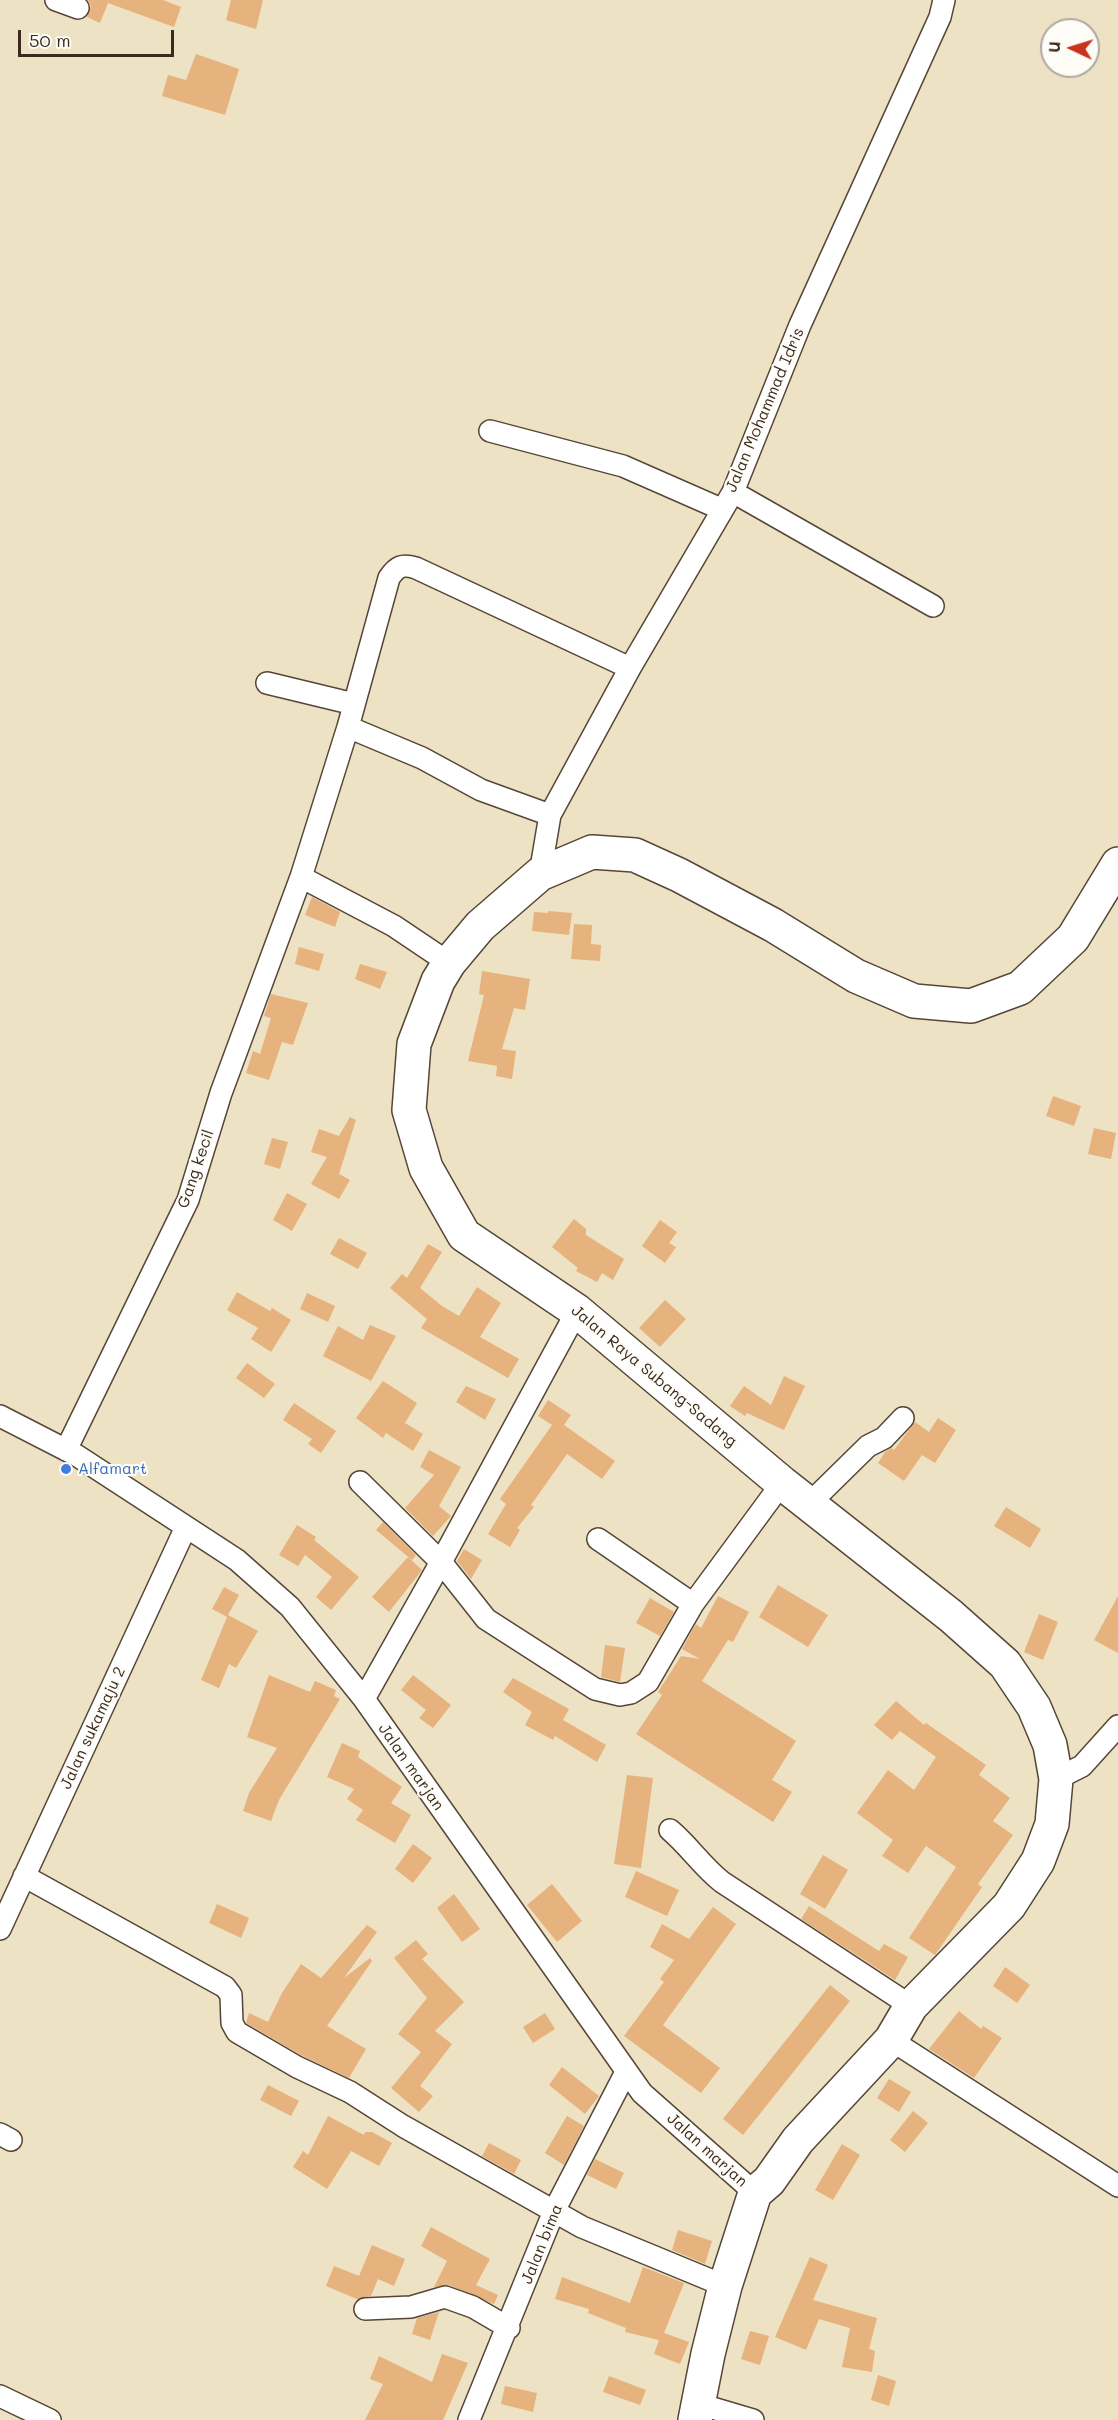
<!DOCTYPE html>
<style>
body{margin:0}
#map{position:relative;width:1118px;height:2420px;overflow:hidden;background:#eee2c4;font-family:Mali,sans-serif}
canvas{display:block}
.north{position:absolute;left:1040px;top:18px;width:60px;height:60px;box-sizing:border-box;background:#fdfcf7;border:2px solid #afa8a0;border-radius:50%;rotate:274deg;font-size:16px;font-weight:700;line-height:24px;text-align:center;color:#3b2a1e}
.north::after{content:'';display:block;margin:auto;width:21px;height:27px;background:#c8321e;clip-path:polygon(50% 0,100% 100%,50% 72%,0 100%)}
.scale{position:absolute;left:18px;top:30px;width:156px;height:27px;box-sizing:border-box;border:3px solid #3b2a1e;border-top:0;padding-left:8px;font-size:18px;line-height:21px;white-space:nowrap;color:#3b2a1e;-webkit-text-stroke:4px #fdfcf7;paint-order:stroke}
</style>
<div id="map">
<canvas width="1118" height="2420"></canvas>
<div class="north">U</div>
<div class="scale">50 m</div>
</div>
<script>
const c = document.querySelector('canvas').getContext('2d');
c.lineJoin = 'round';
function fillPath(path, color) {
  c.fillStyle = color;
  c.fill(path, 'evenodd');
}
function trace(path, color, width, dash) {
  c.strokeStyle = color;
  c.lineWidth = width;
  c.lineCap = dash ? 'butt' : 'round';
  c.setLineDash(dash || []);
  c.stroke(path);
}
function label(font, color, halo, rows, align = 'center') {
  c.font = font + ' Mali,sans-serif';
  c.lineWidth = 4.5;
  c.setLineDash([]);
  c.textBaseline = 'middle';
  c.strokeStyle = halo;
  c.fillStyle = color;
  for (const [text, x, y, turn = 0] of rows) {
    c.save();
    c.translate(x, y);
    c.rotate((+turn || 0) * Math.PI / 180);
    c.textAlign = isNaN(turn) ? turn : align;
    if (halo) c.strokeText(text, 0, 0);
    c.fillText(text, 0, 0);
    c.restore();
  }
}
const building = new Path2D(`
 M88 0H163L181 7 174 27 108 3 100 23 87 17 91 6Z
 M231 0H263L256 29 226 20Z
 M196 54 239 69 225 115 162 96 168 75 186 80Z
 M312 897 340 912 335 927 305 915Z
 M548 911 572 913 569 935 532 931 534 912 548 913Z
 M574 924 592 925 591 944 601 945 600 961 571 959Z
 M299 947 324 954 319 971 295 964Z
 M360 964 387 972 380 989 355 979Z
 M482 971 530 979 525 1010 514 1008 502 1049 516 1051 512 1079 496 1076 497 1066 468 1061 484 995 479 994Z
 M271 994 308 1003 293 1045 282 1042 269 1080 246 1073 253 1051 260 1054 271 1018 264 1016Z
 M1053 1096 1081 1106 1074 1126 1046 1116Z
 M350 1117 356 1120 339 1174 350 1180 339 1199 311 1184 327 1157 311 1152 319 1129 339 1136Z
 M1094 1128 1116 1133 1111 1159 1088 1154Z
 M272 1138 288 1142 280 1169 264 1164Z
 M287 1193 307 1204 292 1231 273 1220Z
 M574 1219 586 1229V1235L624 1259 613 1280 602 1273 597 1282 576 1271 578 1268 552 1247Z
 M660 1220 677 1232 669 1243 676 1247 665 1263 642 1246Z
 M339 1238 367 1253 358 1269 330 1254Z
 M428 1244 442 1252 420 1288 442 1306 459 1316 477 1287 501 1303 480 1337 519 1359 508 1378 421 1328 427 1319 390 1288 402 1274 407 1278Z
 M237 1292 270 1311 272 1308 291 1320 271 1352 251 1339 258 1328 227 1310Z
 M307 1293 335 1306 328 1322 300 1309Z
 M665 1300 686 1319 660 1347 639 1328Z
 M370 1325 396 1336 371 1381 323 1356 338 1326 363 1340Z
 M247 1363 275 1384 264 1398 236 1378Z
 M784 1376 805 1386 784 1430 747 1413 745 1416 730 1406 744 1386 771 1405Z
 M383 1381 417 1403 405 1423 423 1434 413 1451 386 1433 383 1438 356 1418Z
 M466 1386 496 1399 485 1420 456 1402Z
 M548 1400 571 1415 564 1425 615 1461 602 1479 567 1454 531 1505 534 1507 517 1528 520 1530 510 1547 488 1534 506 1504 500 1499 552 1425 538 1416Z
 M294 1403 336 1431 321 1453 308 1444 312 1439 283 1420Z
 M938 1418 956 1430 935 1463 922 1455 904 1481 878 1463 885 1452 892 1448 894 1450 915 1422 929 1432Z
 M429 1450 461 1467 439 1506 451 1516 433 1536 405 1508 434 1475 420 1467Z
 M1006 1507 1041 1529 1030 1548 994 1526Z
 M383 1522 416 1555 412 1560 376 1530Z
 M297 1525 316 1537 314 1540 359 1577 331 1610 316 1597 332 1577 305 1555 298 1566 279 1555Z
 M464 1549 482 1560 471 1579 457 1561Z
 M408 1557 422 1570 389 1612 372 1597Z
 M778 1585 828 1615 808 1647 759 1617Z
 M224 1587 239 1595 228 1615 258 1631 236 1668 229 1664 219 1688 201 1680 227 1617 212 1609Z
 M718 1596 749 1612 733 1642 728 1640 702 1681 796 1741 772 1780 792 1792 773 1822 636 1734 662 1695 658 1692 681 1656 700 1659 682 1649 696 1624 701 1628Z
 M1118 1596V1653L1094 1640Z
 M650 1598 674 1612 660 1636 636 1623Z
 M1039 1614 1058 1622 1043 1660 1024 1652Z
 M605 1645 625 1648 620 1682 601 1677Z
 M269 1675 310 1692 315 1681 336 1690 334 1696 340 1699 279 1800 271 1821 243 1811 249 1793 277 1748 247 1737Z
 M413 1675 451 1705 433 1728 419 1718 426 1710 401 1690Z
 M513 1678 569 1709 563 1720 606 1745 597 1762 555 1736 553 1740 525 1725 532 1712 503 1692Z
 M896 1701 924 1725 926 1723 986 1765 979 1775 1010 1798 993 1821 1013 1835 978 1884 982 1887 935 1955 909 1938 956 1867 926 1846 908 1873 882 1856 893 1840 857 1813 888 1770 914 1790 936 1757 900 1731 892 1740 874 1725Z
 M342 1743 360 1751 358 1757 402 1787 391 1803 411 1815 395 1843 356 1820 363 1810 347 1799 354 1789 327 1777Z
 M627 1775 653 1778 641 1868 614 1864Z
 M413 1844 432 1858 413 1883 395 1869Z
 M823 1855 848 1870 825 1909 800 1894Z
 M636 1871 679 1890 667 1916 625 1897Z
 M552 1884 582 1921 557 1942 527 1905Z
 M454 1894 480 1929 462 1942 437 1908Z
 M217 1904 249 1918 241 1938 209 1923Z
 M809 1906 879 1951 884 1944 908 1957 895 1980 801 1919Z
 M713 1907 736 1924 663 2025 720 2068 701 2093 624 2036 664 1982 660 1979 674 1960 650 1947 662 1924 689 1939Z
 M367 1925 377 1932 344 1978 370 1958 372 1961 327 2026 366 2049 349 2078 303 2056 246 2023 249 2013 268 2022 282 1993 301 1964 321 1978Z
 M416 1940 428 1954 422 1959 464 2002 435 2031 452 2044 420 2086 433 2096 419 2112 391 2088 421 2052 398 2034 427 1998 394 1958Z
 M1005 1967 1030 1985 1017 2003 993 1986Z
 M830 1985 850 2001 743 2135 723 2119Z
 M959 2011 981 2029 983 2026 1002 2038 974 2078 929 2049Z
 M545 2013 555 2029 533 2043 523 2027Z
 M562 2067 599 2096 585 2114 549 2085Z
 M889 2079 911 2092 899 2112 877 2098Z
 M268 2085 299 2101 291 2116 260 2100Z
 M913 2111 928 2123 905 2152 890 2140Z
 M328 2116 364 2135 365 2132H372L392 2143 379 2166 351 2151 327 2189 293 2167 303 2151 308 2155Z
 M567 2116 584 2126 564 2165 545 2153Z
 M489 2143 521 2160 514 2174 482 2156Z
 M842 2144 860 2155 833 2200 815 2190Z
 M595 2159 624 2173 616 2189 587 2175Z
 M431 2227 490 2259 476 2285 498 2295 494 2304 449 2285 434 2287 447 2261 421 2246Z
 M678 2230 712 2241 705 2264 672 2250Z
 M372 2245 405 2259 394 2286 378 2279 371 2296 357 2299 326 2286 334 2266 359 2276Z
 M810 2257 828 2265 813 2300 877 2318 869 2349 875 2351 872 2372 842 2367 850 2328 819 2319 806 2350 775 2337Z
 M643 2267 684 2283 664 2333 689 2342 680 2364 654 2354 659 2340 625 2332 626 2328 588 2313 589 2309 555 2299 562 2277 630 2303Z
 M439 2312 430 2340 412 2334 417 2318Z
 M750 2331 769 2336 760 2365 741 2359Z
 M442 2354 468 2363 443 2420H365L383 2384 370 2379 379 2356 432 2382Z
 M878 2375 896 2381 889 2406 871 2400Z
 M609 2376 646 2390 640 2405 603 2392Z
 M505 2386 537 2393 533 2412 501 2404Z`);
const street = new Path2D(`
 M56 0 78 8
 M490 431 623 466 721 509
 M733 492 933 606
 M267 683 354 704
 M348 727 389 578C397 566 402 564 416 568L630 668
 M540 874 550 815 630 668 733 492 800 325 940 17 944 0
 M449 963 394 926 301 877 348 727 422 758 481 790 550 815
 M0 1416 76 1455 237 1560 290 1607 364 1699 642 2093 755 2193
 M66 1450 188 1200 221 1093 301 877
 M360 1482 441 1562 486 1619 595 1689 620 1695 631 1693 648 1682 693 1604 782 1483
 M810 1503 868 1446 884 1438 903 1418
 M598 1539 693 1604
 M364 1699 441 1562 577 1311
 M1056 1779 1082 1766 1118 1726
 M670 1830C689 1846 702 1866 722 1882L911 2006
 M24 1876 225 1987 231 1995 232 2023 237 2032 297 2067 350 2092 403 2126 582 2227 725 2286
 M0 1929 186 1527
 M891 2040 1118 2186
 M0 2134 11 2140
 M365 2309 411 2307 445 2297 473 2307 509 2328
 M0 2396 50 2420
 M699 2404 753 2420
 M469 2420 554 2211 626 2072`);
const primary = new Path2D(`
 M695 2420 708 2354 725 2286 755 2193 769 2181 798 2140 891 2040 911 2006 1009 1906 1038 1861 1052 1824 1056 1779 1050 1745 1034 1707 1005 1664 951 1616 782 1483 577 1311 464 1235 426 1168 409 1110 414 1044 438 981 449 963 480 926 540 874 592 852 635 855 679 875 773 925 856 976 914 1001 971 1006 1020 988 1073 938 1118 864`);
const markers = [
 [66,1469,6,"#3f7fe0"]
];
const streetNames = [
 ["Jalan Mohammad Idris",765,410,-67],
 ["Gang kecil",196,1169,-71],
 ["Jalan Raya Subang-Sadang",654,1376,40],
 ["Jalan sukamaju 2",93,1728,-65],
 ["Jalan marjan",411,1767,55],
 ["Jalan marjan",707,2150,42],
 ["Jalan bima",542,2244,-68]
];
const shopNames = [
 ["Alfamart",78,1469]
];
fillPath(building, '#e6b27d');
trace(street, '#564637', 24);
trace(primary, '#564637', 36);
trace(street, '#fff', 21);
trace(primary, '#fff', 33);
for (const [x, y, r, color] of markers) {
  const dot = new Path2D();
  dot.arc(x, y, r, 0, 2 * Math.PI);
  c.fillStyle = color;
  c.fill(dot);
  trace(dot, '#fdfcf7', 2);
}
label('16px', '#3b2a1e', '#fdfcf7', streetNames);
label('16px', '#366cbe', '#fdfcf7', shopNames, 'left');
</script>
